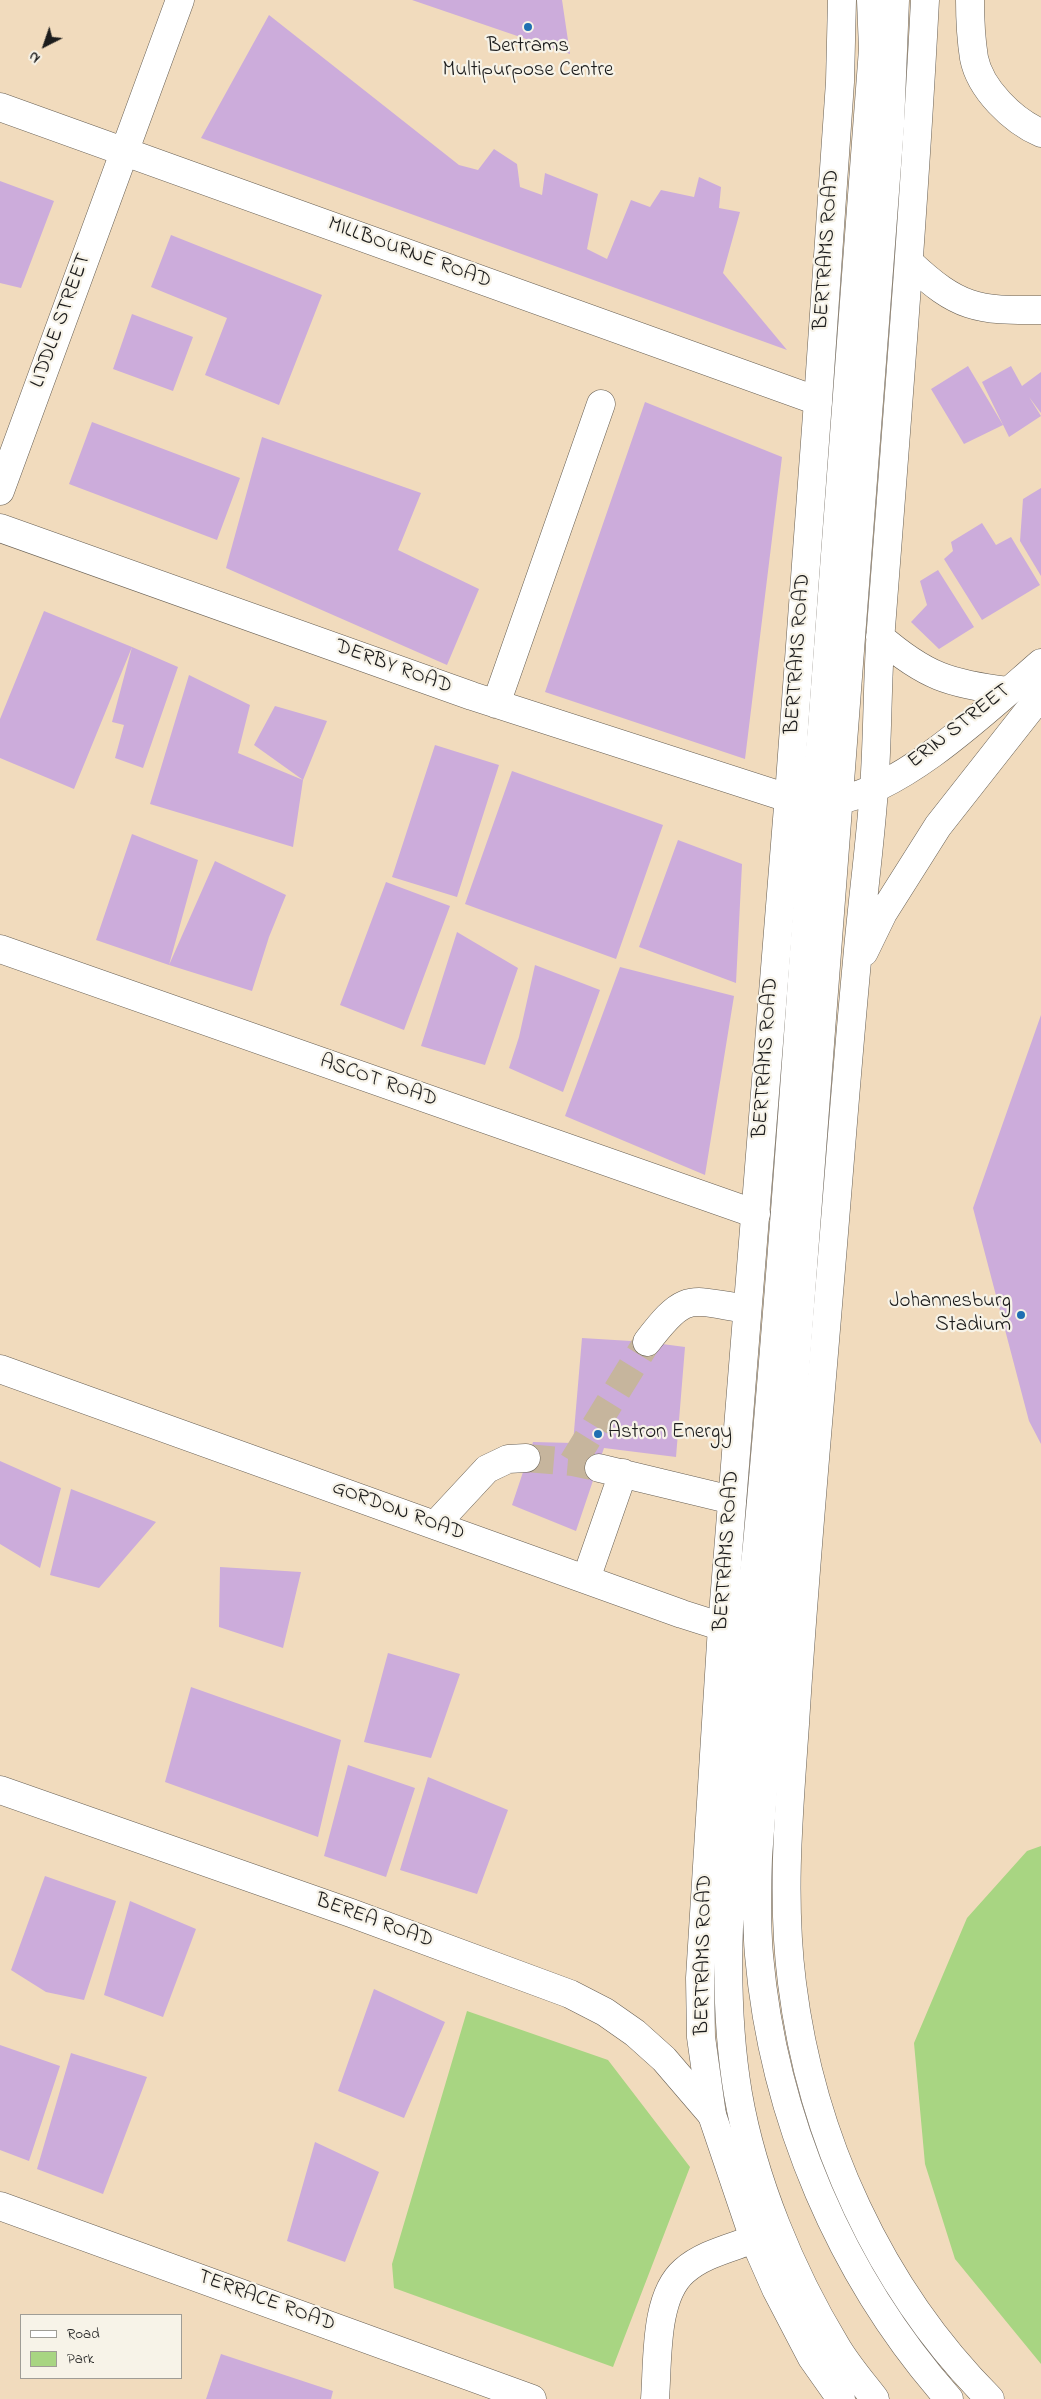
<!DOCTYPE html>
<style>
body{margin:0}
#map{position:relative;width:1041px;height:2399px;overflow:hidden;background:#f1dbbd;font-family:"Indie Flower",sans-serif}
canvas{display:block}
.legend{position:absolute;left:20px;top:2314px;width:162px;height:65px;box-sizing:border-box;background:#f7f3e8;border:1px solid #9f9d96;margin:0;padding:6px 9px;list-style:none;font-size:15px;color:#1c1c1c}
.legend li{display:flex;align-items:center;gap:10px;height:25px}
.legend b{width:25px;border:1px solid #9f9d96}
.north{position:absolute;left:20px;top:20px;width:50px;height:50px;-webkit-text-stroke:4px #f7f3e8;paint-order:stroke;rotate:221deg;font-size:14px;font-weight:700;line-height:20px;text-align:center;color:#1c1c1c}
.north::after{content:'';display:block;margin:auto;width:18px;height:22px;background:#1c1c1c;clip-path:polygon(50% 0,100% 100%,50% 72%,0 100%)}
</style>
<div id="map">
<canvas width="1041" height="2399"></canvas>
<ul class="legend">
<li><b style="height:6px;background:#fff"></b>Road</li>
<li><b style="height:14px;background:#a8d582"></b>Park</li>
</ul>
<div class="north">N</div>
</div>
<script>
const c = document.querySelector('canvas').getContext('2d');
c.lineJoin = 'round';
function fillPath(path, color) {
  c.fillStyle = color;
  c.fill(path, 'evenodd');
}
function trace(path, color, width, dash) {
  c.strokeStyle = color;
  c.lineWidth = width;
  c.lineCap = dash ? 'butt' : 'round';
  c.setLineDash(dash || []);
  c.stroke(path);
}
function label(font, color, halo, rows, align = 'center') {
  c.font = font + ' "Indie Flower",sans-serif';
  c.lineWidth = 4.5;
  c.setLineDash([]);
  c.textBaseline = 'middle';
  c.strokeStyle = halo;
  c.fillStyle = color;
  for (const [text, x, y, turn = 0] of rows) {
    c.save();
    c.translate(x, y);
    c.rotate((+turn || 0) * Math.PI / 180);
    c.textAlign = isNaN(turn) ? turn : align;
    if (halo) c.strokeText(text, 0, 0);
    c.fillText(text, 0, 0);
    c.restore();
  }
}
const green = new Path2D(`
 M1041 1846V2364L955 2259 925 2164 914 2043 967 1918 1027 1851Z
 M467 2011 608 2060 690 2167 613 2367 394 2288 392 2264Z`);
const building = new Path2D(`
 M412 0H562L570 54Z
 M269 15 459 165 478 170 494 149 517 164 520 187 542 195 545 173 598 194 587 249 607 259 631 200 650 207 661 190 694 197 699 177 721 187 719 208 740 212 723 273 787 350 201 138Z
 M0 181 54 201 21 288 0 283Z
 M171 235 322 295 279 405 205 375 227 318 151 287Z
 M132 314 193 337 173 391 113 369Z
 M968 366 1003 425 964 444 931 389Z
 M1011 366 1022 386 1041 372V413L1029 397 1041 416 1009 437 982 382Z
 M645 402 782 457 745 759 545 692Z
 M92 422 240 478 217 540 69 484Z
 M262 437 421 493 398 550 479 589 447 665 226 568Z
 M1041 488V576L1020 541 1023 499Z
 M982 523 996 545 1011 537 1040 585 982 620 944 559 953 551 951 542Z
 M938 570 974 627 939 649 911 622 927 605 920 581Z
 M44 611 132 647 74 789 0 758V719Z
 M132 647 178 667 143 768 115 758 124 725 112 722Z
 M189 675 250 705 238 753 303 780 254 745 275 706 327 721 303 780 293 847 150 804Z
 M435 745 499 765 457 897 392 877Z
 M512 771 663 825 616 959 465 904Z
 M132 834 198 860 169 965 96 940Z
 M678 840 742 864 736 983 639 947Z
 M215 861 286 895 269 937 252 991 169 965Z
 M386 882 450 906 404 1030 340 1005Z
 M457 932 518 968 485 1065 421 1046Z
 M535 965 600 990 563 1092 509 1068 519 1037Z
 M620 967 734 996 705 1175 565 1116Z
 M1041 1015V1444L1029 1421 973 1208Z
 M582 1338 647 1342 685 1347 676 1457 604 1448 576 1531 512 1505 533 1442 573 1443Z
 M0 1461 61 1488 40 1568 0 1544Z
 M71 1489 156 1522 99 1588 50 1575Z
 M220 1567 301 1572 283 1648 219 1627Z
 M388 1653 460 1674 431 1758 364 1742Z
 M191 1687 341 1740 318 1837 165 1782Z
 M348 1765 415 1788 386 1877 324 1856Z
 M428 1777 508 1810 477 1894 400 1870Z
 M45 1876 116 1901 84 2000 46 1992 11 1970Z
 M130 1901 196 1929 163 2017 104 1995Z
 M374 1989 445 2022 404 2118 338 2091Z
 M0 2045 60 2066 29 2161 0 2150Z
 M71 2053 147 2077 103 2194 37 2169Z
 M315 2142 379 2172 345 2262 287 2241Z
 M221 2354 333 2391 331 2399H206Z`);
const minorTunnel = new Path2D(`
 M526 1458 573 1462 592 1466
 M573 1462 647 1342`);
const minor = new Path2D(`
 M871 0 873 49 822 727 815 799C797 1048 780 1297 757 1545 754 1575 749 1605 747 1635 743 1687 741 1739 737 1791 730 1893 721 1993 738 2094 753 2180 791 2272 836 2346 847 2365 862 2382 875 2399
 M895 0 890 126 758 1857C757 1890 756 1923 759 1955 773 2117 841 2277 949 2399
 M970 0C970 19 971 39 974 58 980 89 1013 121 1041 133
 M0 107 818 401
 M910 263C958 308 977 311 1041 310
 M0 491 180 0
 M0 528 472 696 788 798C804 799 823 803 838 800 905 789 990 707 1041 663
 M496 704 601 404
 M0 949 756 1214
 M647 1342C686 1291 688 1300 747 1309
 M0 1369 682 1614 745 1634
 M599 1468 732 1500
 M435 1525 487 1469 508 1459 526 1458
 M586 1579 623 1473
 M0 1790 351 1913 570 1994 605 2012 635 2033 664 2059 712 2115
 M0 2206 532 2399
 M655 2399C658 2361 654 2297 684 2271 703 2254 731 2248 754 2239`);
const major = new Path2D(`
 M925 0C914 210 897 419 881 628 877 682 878 735 874 789 870 846 862 903 857 961 847 1067 839 1174 830 1281 818 1428 804 1576 795 1724 789 1810 781 1897 792 1983 811 2137 880 2289 990 2399
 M880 637C925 676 950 684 1008 691
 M864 952 883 913 938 826 1041 695
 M841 2399 812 2358 776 2289 754 2239 712 2115 701 2037 700 1978 722 1627 790 782 818 401 840 82 842 0`);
const markers = [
 [528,27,5,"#1f6fb2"],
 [1021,1315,5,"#1f6fb2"],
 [598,1434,5,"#1f6fb2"]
];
const poiNames = [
 ["Bertrams",528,48],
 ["Multipurpose Centre",528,72],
 ["Johannesburg",1011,1303,"right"],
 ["Stadium",1011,1327,"right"],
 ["Astron Energy",608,1434,"left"]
];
const streetNames = [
 ["BERTRAMS ROAD",828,250,-86],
 ["MILLBOURNE ROAD",409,254,20],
 ["LIDDLE STREET",62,321,-70],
 ["BERTRAMS ROAD",799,654,-86],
 ["DERBY ROAD",393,668,20],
 ["ERIN STREET",960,727,-38],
 ["BERTRAMS ROAD",767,1058,-86],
 ["ASCOT ROAD",378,1082,19],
 ["GORDON ROAD",398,1512,20],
 ["BERTRAMS ROAD",728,1551,-86],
 ["BEREA ROAD",374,1922,20],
 ["BERTRAMS ROAD",705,1955,-89],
 ["TERRACE ROAD",266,2302,20]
];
fillPath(green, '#a8d582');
fillPath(building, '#ccacdb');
trace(minorTunnel, '#c6b59d', 28, [28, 14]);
trace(minor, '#675f54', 29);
trace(major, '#675f54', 29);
trace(minor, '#fff', 28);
trace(major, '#fff', 28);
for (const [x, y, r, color] of markers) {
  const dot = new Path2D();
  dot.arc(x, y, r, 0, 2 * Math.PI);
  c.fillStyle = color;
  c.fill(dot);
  trace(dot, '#f7f3e8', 2);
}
label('21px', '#1c1c1c', '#f7f3e8', poiNames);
label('21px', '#1c1c1c', '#f7f3e8', streetNames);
</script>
